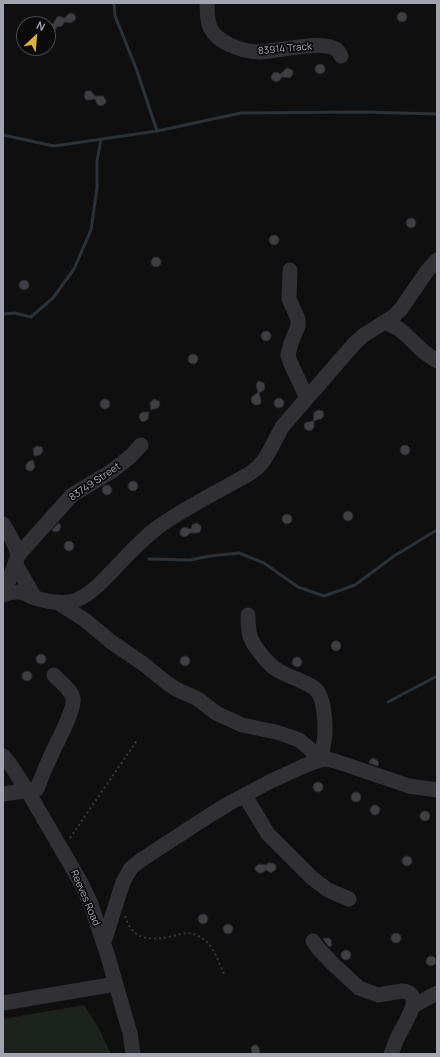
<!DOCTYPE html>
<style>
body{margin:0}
#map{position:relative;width:440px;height:1057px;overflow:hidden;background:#0f0f10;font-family:Manrope,sans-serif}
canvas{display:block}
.frame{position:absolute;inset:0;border:4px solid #a2a5b0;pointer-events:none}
.north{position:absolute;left:16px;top:16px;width:40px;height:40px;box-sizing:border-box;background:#0a0a0b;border:1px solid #47484d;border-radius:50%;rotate:26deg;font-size:11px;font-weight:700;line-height:16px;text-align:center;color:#a2a5b0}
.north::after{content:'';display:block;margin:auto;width:14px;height:18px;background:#dbaf3d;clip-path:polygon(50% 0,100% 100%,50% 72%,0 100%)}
</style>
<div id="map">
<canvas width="440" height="1057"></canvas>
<div class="frame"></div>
<div class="north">N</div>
</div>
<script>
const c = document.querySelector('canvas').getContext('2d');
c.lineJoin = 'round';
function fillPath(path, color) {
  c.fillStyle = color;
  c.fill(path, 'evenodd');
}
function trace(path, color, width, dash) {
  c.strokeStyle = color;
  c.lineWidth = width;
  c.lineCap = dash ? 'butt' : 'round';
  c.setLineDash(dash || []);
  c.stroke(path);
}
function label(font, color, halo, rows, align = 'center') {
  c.font = font + ' Manrope,sans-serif';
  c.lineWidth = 3.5;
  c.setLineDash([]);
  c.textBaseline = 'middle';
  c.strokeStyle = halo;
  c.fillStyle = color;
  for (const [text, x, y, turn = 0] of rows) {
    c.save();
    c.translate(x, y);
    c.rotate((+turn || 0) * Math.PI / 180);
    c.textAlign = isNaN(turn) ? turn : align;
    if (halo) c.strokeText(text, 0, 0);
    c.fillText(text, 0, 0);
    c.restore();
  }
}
const green = new Path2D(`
 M84 1005 98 1027 111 1054H3V1019Z`);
const stream = new Path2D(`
 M114 3 115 16 136 68 157 131
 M3 135 54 146 157 131 241 113 363 112 437 114
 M3 314 15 313 31 317 53 298 74 269 91 230 97 188V161L101 139
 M149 559 190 560 210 556 239 553 264 563 298 587 324 596 355 585 394 556 437 530
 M388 702 437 676`);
const building = new Path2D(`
 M397 17a5 5 0 1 1 10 0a5 5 0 1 1-10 0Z
 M70 13 74 14 76 17 75 20 71 23 65 22 62 26 57 27 48 48V24H53L57 17 60 16 64 18Z
 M315 69a5 5 0 1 1 10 0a5 5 0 1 1-10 0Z
 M287 68 290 69 293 71V74L291 77 289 78 282 77 279 81 276 82 272 80 271 77 273 73 277 72 280 74Z
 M86 91H91L95 96H103L106 100V103L103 105 100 106 97 104 95 99 89 100H86L84 96Z
 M406 223a5 5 0 1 1 10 0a5 5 0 1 1-10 0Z
 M269 240a5 5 0 1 1 10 0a5 5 0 1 1-10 0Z
 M151 262a5 5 0 1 1 10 0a5 5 0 1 1-10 0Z
 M19 285a5 5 0 1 1 10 0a5 5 0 1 1-10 0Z
 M261 336a5 5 0 1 1 10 0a5 5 0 1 1-10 0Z
 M188 359a5 5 0 1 1 10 0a5 5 0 1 1-10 0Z
 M259 381 264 383 265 387 264 390 259 393 261 400V403L258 405H255L252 403 251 400 252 397 258 392 256 386 257 383Z
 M274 403a5 5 0 1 1 10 0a5 5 0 1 1-10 0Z
 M154 399 159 401 160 405 158 408 151 410 150 403Z
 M100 404a5 5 0 1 1 10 0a5 5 0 1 1-10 0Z
 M318 410 323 411 324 414 323 417 321 419 313 421 314 413Z
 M143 412H149L148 419 144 422 141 421 139 417 140 414Z
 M314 421V427L312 430 309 431 305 429 304 426 305 423 308 422Z
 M400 450a5 5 0 1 1 10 0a5 5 0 1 1-10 0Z
 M37 446 42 447 43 451 40 455 34 456 33 449Z
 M33 460 35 467 32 471H29L26 469V465L28 462Z
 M128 486a5 5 0 1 1 10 0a5 5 0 1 1-10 0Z
 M102 490a5 5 0 1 1 10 0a5 5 0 1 1-10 0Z
 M343 516a5 5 0 1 1 10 0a5 5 0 1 1-10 0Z
 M282 519a5 5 0 1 1 10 0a5 5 0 1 1-10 0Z
 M59 523 61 526 60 529 59 531 56 532 53 531 52 530Z
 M197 523 201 526V529L200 532 197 533H190L187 536 184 537 180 535V531L182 528 185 527 191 529 192 525Z
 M64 546a5 5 0 1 1 10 0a5 5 0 1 1-10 0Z
 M331 646a5 5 0 1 1 10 0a5 5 0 1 1-10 0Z
 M36 659a5 5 0 1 1 10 0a5 5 0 1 1-10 0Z
 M180 661a5 5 0 1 1 10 0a5 5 0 1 1-10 0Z
 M292 662a5 5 0 1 1 10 0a5 5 0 1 1-10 0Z
 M22 676a5 5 0 1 1 10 0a5 5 0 1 1-10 0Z
 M373 758 377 760 379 763 378 766 369 763 370 760Z
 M313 787a5 5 0 1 1 10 0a5 5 0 1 1-10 0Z
 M351 797a5 5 0 1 1 10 0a5 5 0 1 1-10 0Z
 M370 810a5 5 0 1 1 10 0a5 5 0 1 1-10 0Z
 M420 816a5 5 0 1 1 10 0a5 5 0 1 1-10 0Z
 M402 861a5 5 0 1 1 10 0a5 5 0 1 1-10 0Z
 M268 863H273L276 865V869L274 871 271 873 266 870 262 873H259L255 870V867L259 864 267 865Z
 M198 919a5 5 0 1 1 10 0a5 5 0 1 1-10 0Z
 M223 929a5 5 0 1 1 10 0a5 5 0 1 1-10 0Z
 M391 938a5 5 0 1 1 10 0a5 5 0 1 1-10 0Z
 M326 938H329L331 940 332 945 329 947 323 939Z
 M341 955a5 5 0 1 1 10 0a5 5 0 1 1-10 0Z
 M426 961a5 5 0 1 1 10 0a5 5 0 1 1-10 0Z
 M254 1045H257L259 1048 260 1051 259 1054H252L251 1048Z`);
const path = new Path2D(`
 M70 838 138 739
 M125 916C132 939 148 941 169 937 181 934 190 930 202 938 214 945 218 962 224 974`);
const minor = new Path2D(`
 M207 3C207 25 209 35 230 45 239 49 250 52 260 52 276 52 327 38 338 51 339 51 341 56 341 56
 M290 270 289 299 298 319V326L291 343 288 355 290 362 307 398
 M385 322 399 329 405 334 424 352 437 361
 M3 524C9 534 16 544 18 556
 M15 563 35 598
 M3 590 9 580 18 556 20 553 72 495 112 471 131 456 141 445
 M3 595C8 593 13 592 18 592 23 592 28 595 32 597 45 601 61 605 74 601 93 594 106 577 120 563 132 550 144 538 158 527 186 507 219 491 249 474L258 467 264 460 270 450 282 427 340 360 355 343 364 335 394 316 401 309 427 271 437 260
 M57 602 85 620 110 641 142 663 167 683 176 689 198 699 216 713 242 725 276 732 288 736 299 740 310 749 320 760
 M248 615C248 622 248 629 250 636 253 646 266 661 274 668 282 673 291 677 299 680 307 684 317 687 320 696 325 707 326 731 324 742 323 748 321 754 320 760
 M3 756 10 764 27 790 80 881 91 904 108 957 130 1033 133 1054
 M3 794 37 789C41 779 44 770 49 760 54 747 75 711 73 699 72 690 60 682 54 675
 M245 796 268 834 312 878 328 890 349 899
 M313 941 318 948 333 964 359 988 378 995 402 991C426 993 405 1022 400 1033 396 1039 394 1047 391 1054
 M104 942 123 882 131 868 141 860 207 817 228 804 271 781 304 766 320 760 327 759 335 761 409 786 437 790
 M3 1003 116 984
 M413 1006 437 993`);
const streetNames = [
 ["83914 Track",285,49,-5],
 ["83749 Street",95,482,-34],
 ["Reeves Road",85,898,67]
];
fillPath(green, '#1c231d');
trace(stream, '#2a3137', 3);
fillPath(building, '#3f3f43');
trace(building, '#2a2a2c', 1);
trace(path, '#37383c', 2, [2, 3]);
trace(minor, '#313135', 15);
label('10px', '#a2a5b0', '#0a0a0b', streetNames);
</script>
